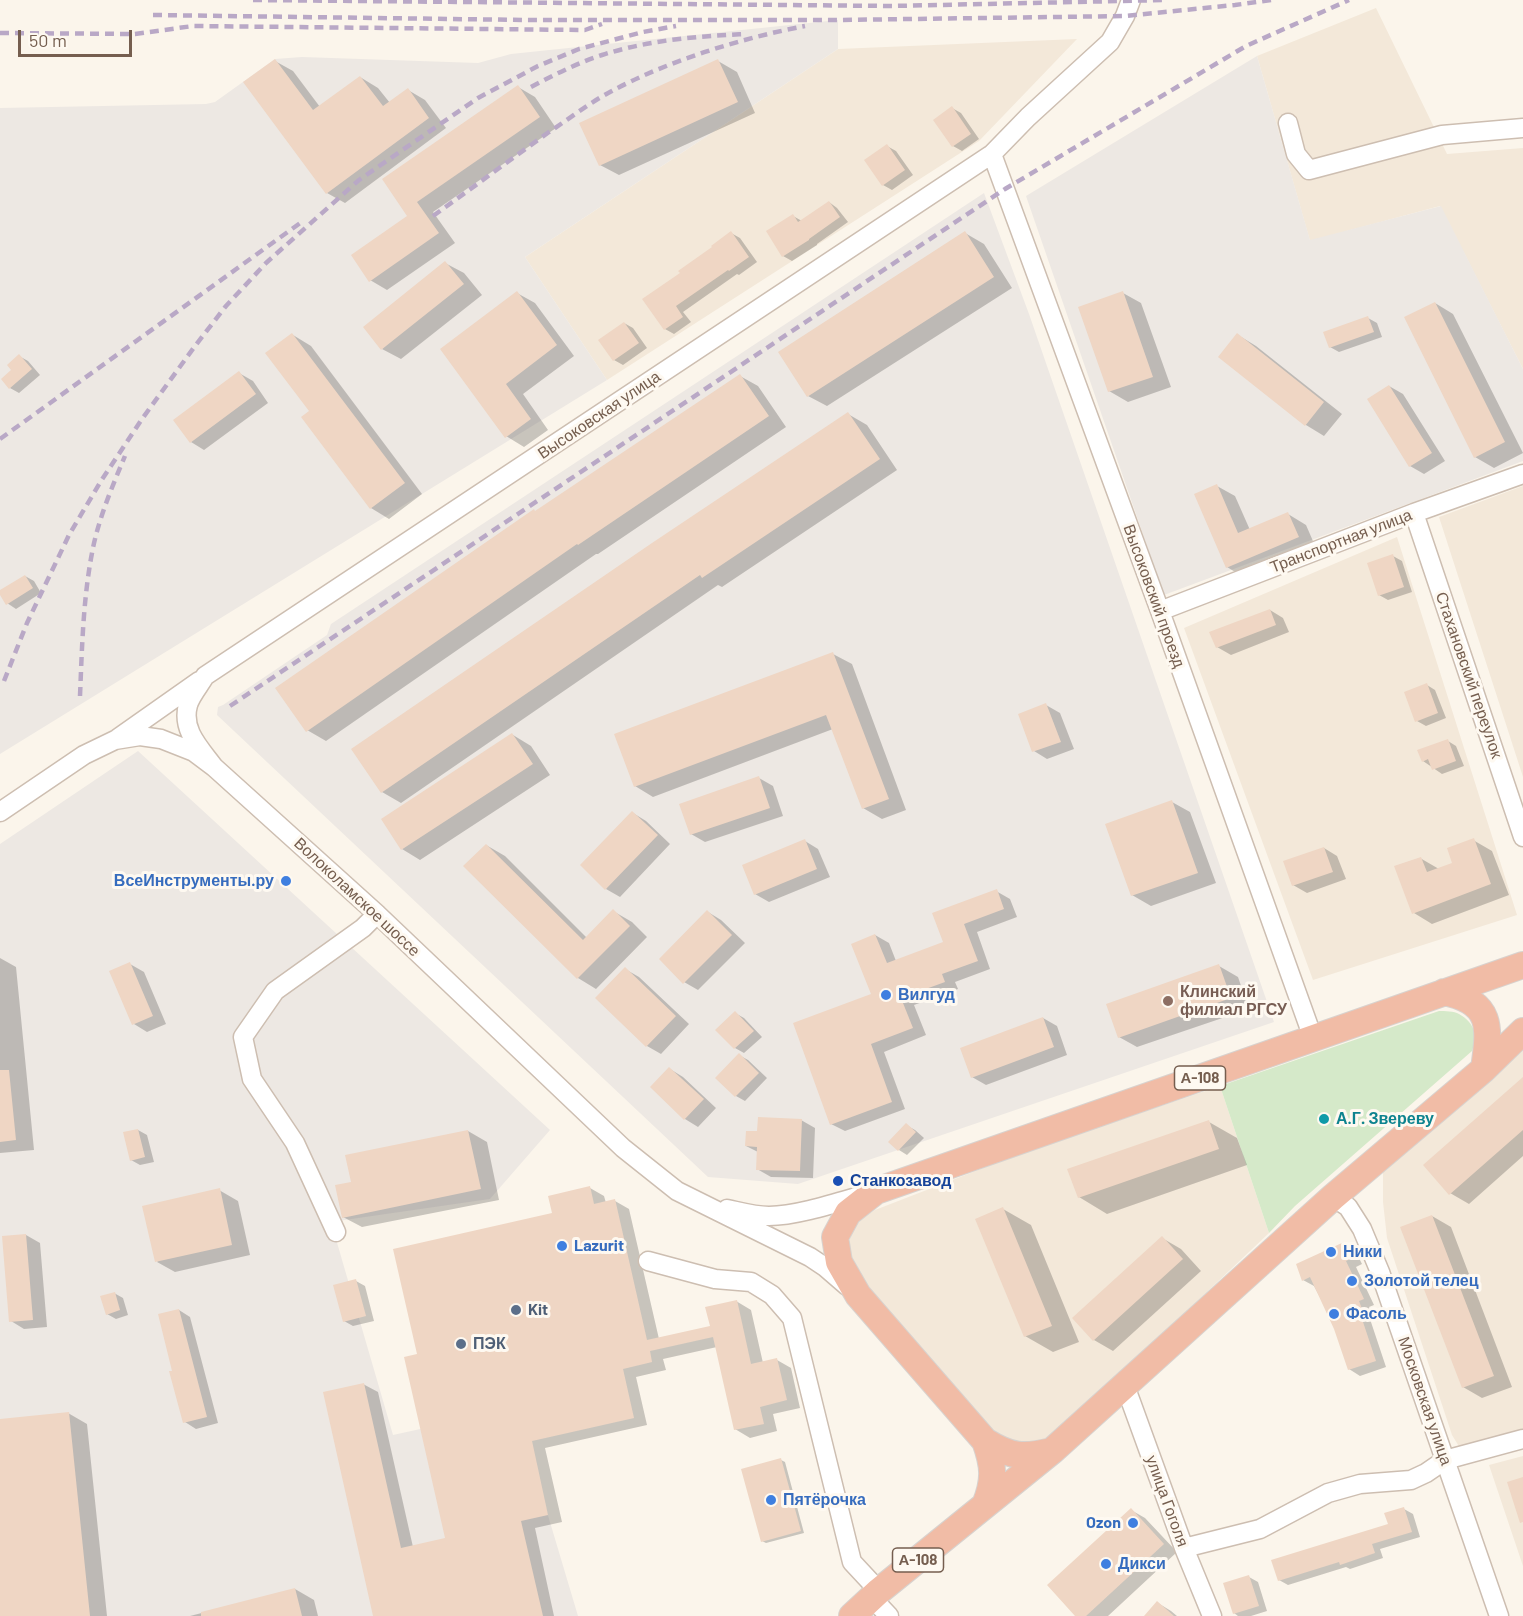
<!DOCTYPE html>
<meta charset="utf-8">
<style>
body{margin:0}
#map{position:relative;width:1523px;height:1616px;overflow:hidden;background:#fbf5eb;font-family:Barlow,sans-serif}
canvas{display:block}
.scale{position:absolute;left:18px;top:30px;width:114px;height:27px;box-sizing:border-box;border:3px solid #755e4f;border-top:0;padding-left:8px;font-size:18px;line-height:21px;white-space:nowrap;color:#755e4f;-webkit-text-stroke:4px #fef9f1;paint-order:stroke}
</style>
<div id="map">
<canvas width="1523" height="1616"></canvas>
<div class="scale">50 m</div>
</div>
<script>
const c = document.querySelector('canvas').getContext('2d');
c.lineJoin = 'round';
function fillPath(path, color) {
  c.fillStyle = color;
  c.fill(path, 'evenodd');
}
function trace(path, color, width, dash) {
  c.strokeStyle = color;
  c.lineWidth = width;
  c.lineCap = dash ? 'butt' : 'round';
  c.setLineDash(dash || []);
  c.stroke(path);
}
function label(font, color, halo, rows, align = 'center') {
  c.font = font + ' Barlow,sans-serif';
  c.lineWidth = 6;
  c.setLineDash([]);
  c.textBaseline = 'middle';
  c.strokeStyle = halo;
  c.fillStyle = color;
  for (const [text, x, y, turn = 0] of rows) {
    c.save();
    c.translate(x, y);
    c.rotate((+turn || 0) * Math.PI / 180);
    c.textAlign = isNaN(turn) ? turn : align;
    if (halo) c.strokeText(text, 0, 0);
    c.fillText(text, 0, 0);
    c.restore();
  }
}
const residential = new Path2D(`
 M1376 8 1447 154 1523 148V369L1440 206 1310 241 1257 56Z
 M1077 39 979 141 607 380 525 257 838 49Z
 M1523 486V777L1439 517Z
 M1397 537 1517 915 1313 980 1184 628Z
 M1523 1043V1431L1460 1448 1452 1435 1387 1238 1383 1202V1170Z
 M1220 1086 1269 1233 1050 1441 1031 1447 1002 1443 856 1275 848 1251 850 1238 855 1226 864 1217 875 1210 1017 1155Z
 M1523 1456V1566L1489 1465Z`);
const industrial = new Path2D(`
 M838 20V49L525 257 607 380 0 754V108L206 104 215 102 275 59 302 57 478 63 511 54Z
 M1257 56 1310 240 1441 206 1523 369V461L1164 595 1026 196Z
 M984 193 1029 314 1274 1022 798 1184 708 1177 217 715 218 707 223 705 327 635 331 624Z
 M138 751 550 1130 490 1199 331 1222 393 1435 516 1408 578 1616H0V844Z`);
const green = new Path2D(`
 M1439 1011C1445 1011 1454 1011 1459 1014 1475 1023 1478 1036 1472 1051L1295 1206 1269 1233 1220 1086Z`);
const shadow = new Path2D(`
 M275 61 293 71 320 107 360 77 378 88 390 103 408 90 425 100 446 128 345 203 327 193Z
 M718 61 737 72 755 113 619 175 600 165Z
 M518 87 535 97 556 128 433 212 455 243 387 290 370 280 409 216 384 179Z
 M952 108 961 113 979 139 962 151 953 146Z
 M887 146 896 151 913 175 892 190 883 185Z
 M829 202 837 208 848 222 817 244V245L792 261 783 256 768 232 793 216 802 221Z
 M731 233 740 238 757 262 739 275 737 274 683 312 691 322 674 334 665 329 645 300 682 274Z
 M965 233 984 244 1012 288 827 406 808 396Z
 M445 263 464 273 482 295 401 359 382 349Z
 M517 293 535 303 574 356 523 394 548 430 524 447 506 436 442 349Z
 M1123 293 1141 303 1171 387 1128 402 1109 391Z
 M1435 303 1453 314 1523 453 1494 468 1475 457Z
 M1368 318 1377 323 1382 337 1339 352 1330 347Z
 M624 323 633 328 647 348 623 365 614 360Z
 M293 335 311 346 422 494 389 519 371 508 311 411Z
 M1238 335 1256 346 1342 414 1324 436 1306 425Z
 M19 356 28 361 40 375 19 393 10 388 14 370Z
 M239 373 253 381 268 403 204 450 191 442Z
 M740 376 758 386 786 427 598 554H596L326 741 307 730 536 512Z
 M1389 386 1403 394 1445 461 1424 474 1410 466Z
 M848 414 867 425 897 470 722 587 718 585 401 803 382 792 353 750Z
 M1217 486 1235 496 1250 530 1288 514 1306 525 1316 548 1245 578 1227 567Z
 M1393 556 1402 561 1412 592 1388 600 1379 595Z
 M25 576 34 581 41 593 16 609 7 603 0 592Z
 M1270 610 1283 618 1289 632 1231 655 1217 647Z
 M833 654 852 664 906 810 882 819 863 808 833 729 653 797 635 786Z
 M1427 685 1435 690 1446 718 1426 726 1417 721Z
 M1046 705 1060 713 1074 749 1047 759 1034 751Z
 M513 735 531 746 550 775 420 860 402 849Z
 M1448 741 1456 746 1464 766 1442 774 1423 761Z
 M759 778 773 786 783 816 705 842 691 834Z
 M1172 802 1190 812 1216 883 1151 906 1132 895Z
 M633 813 646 821 670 844 620 897 606 889Z
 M1473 840 1492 851 1509 895 1432 924 1414 913 1420 858 1439 869 1454 864Z
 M805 841 818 849 830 877 769 902 755 894Z
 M486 845 505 856 587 938 613 911 632 922 647 937 596 989 578 978Z
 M1324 848 1337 856 1346 879 1307 893 1293 885Z
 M996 891 1010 899 1017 917 977 932 990 969 955 982 958 989 914 1005 926 1035 884 1052 905 1109 845 1131 831 1124 873 995 875 935 889 943 896 961 945 943Z
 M708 912 721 920 745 943 698 990 684 982Z
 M0 958 16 967 34 1150 0 1153Z
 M130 964 144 972 166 1024 147 1032 134 1024Z
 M1219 966 1238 977 1249 1009 1137 1047 1119 1037Z
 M625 969 639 977 689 1024 661 1054 647 1046Z
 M735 1013 744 1018 762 1037 744 1053 735 1048 718 1030Z
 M1043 1018 1057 1026 1067 1055 986 1085 972 1077Z
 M739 1055 748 1060 767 1078 745 1101 736 1096 718 1078Z
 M670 1069 683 1077 716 1108 698 1127 685 1119Z
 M1523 1079V1156L1469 1204 1450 1193Z
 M801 1120 815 1128 813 1178 771 1177 757 1169 758 1152 746 1146 759 1133Z
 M1209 1122 1237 1138 1247 1165 1107 1214 1079 1197Z
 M906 1125 915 1130 924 1138 907 1155 899 1150Z
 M138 1130 147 1135 154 1162 140 1165 131 1160Z
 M468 1131 487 1142 499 1200 362 1227 343 1217 353 1183Z
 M590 1188 604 1196 606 1203 615 1201 629 1209 659 1339 712 1327 736 1301 751 1310 763 1363 777 1360 791 1368 800 1408 773 1414 777 1431 750 1438 735 1429 717 1347 663 1359 666 1370 636 1377 647 1425 545 1448 562 1522 535 1528 554 1616H375L363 1384 378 1392 413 1547 447 1539 419 1356 554 1214Z
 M219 1190 238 1201 250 1255 175 1272 157 1262Z
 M1003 1209 1031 1225 1079 1342 1053 1352 1025 1336Z
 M1432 1216 1451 1227 1512 1387 1482 1398 1463 1387Z
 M26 1235 40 1243 47 1327 24 1329 11 1321 4 1237Z
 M1162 1238 1181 1249 1201 1271 1113 1351 1094 1340 1074 1318Z
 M1344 1244 1355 1250 1362 1264 1356 1267 1374 1305 1369 1307 1373 1315 1369 1316 1386 1367 1360 1376 1349 1369 1336 1328 1314 1286 1303 1280Z
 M356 1281 365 1286 374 1321 353 1326 344 1321Z
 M114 1293 123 1298 128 1315 116 1319 107 1314Z
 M179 1310 190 1317 218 1423 196 1429 185 1422 174 1372Z
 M68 1413 87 1424 107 1616H0V1420Z
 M781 1460 785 1462 804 1533 766 1543 762 1541Z
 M1404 1509 1413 1514 1420 1537 1380 1549 1383 1558 1350 1569 1346 1567 1288 1585 1279 1580 1390 1525Z
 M1131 1510 1145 1518 1177 1552 1108 1616H1077Z
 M1249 1577 1258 1582 1267 1611 1251 1616H1238L1234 1613Z
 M295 1589 314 1600 318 1616H190Z
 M1158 1603 1171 1611 1177 1616H1146Z`);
const building = new Path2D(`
 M275 59 313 110 360 76 383 106 408 88 429 118 326 194 243 82Z
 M718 59 738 102 599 166 579 123Z
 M518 85 540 117 417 202 439 233 369 282 351 255 407 216 382 179Z
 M952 106 971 134 952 147 933 120Z
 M887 144 905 170 882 186 864 160Z
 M829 201 840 217 809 239V240L782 257 766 231 793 214 798 222Z
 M731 231 749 257 729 271 728 270 676 306 683 317 664 330 642 299 680 273 678 271 712 247 711 246Z
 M965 231 994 277 807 397 778 352Z
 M445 261 464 284 381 350 363 327Z
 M517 291 557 345 506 384 531 419 505 438 440 349Z
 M1123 291 1153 377 1108 392 1078 307Z
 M1435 302 1505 442 1474 458 1404 317Z
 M1368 316 1374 332 1329 348 1323 332Z
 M624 322 639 343 613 361 598 340Z
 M292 333 405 483 370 509 301 417 309 411 265 353Z
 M1237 333 1324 402 1305 426 1218 357Z
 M19 354 32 369 9 389 1 379 11 370 7 365Z
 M239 371 256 394 190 443 173 420Z
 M740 374 769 416 578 545 577 544 306 732 275 688 534 509 535 511Z
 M1389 385 1432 453 1409 467 1367 399Z
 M848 412 880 459 702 578 700 575 381 793 351 749 652 543Z
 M1217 484 1238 533 1288 512 1299 537 1226 568 1194 494Z
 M1393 554 1404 587 1378 596 1367 563Z
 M25 575 33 588 6 605 0 595V590Z
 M1270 609 1276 625 1216 648 1209 632Z
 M833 652 889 799 862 809 826 715 634 787 614 734Z
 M1427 683 1438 713 1415 722 1404 692Z
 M1046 703 1061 742 1032 752 1018 714Z
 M512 733 533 764 401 850 381 819Z
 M1448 739 1456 761 1432 770 1428 759 1422 762 1417 750Z
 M759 776 770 808 690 835 679 804Z
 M1172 800 1198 873 1131 896 1105 824Z
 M632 811 658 835 605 890 580 865Z
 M1474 838 1491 884 1412 914 1394 866 1421 857 1427 872 1452 863 1447 848Z
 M805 839 817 869 754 895 742 865Z
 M486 844 583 940 613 909 630 926 577 979 463 866Z
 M1324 847 1333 872 1292 886 1283 861Z
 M997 889 1004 909 964 924 978 961 942 974 945 982 901 998 913 1028 871 1044 892 1102 830 1125 793 1023 871 994 851 944 875 934 887 963 943 942 932 913Z
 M707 910 732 935 683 984 659 959Z
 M130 962 153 1016 132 1025 109 971Z
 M1219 964 1231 998 1118 1038 1106 1004Z
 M625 967 676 1016 646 1047 595 998Z
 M735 1011 754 1031 734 1049 715 1030Z
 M1043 1017 1054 1047 971 1078 960 1048Z
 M739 1053 759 1073 735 1097 715 1078Z
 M669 1067 704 1099 684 1120 650 1087Z
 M0 1070H9L16 1140 0 1142Z
 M1523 1077V1130L1449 1195 1423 1165Z
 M758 1117 802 1119 800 1171 756 1170 757 1147 745 1146 746 1131H757Z
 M1209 1120 1219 1149 1078 1198 1067 1169Z
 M906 1123 916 1132 898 1151 888 1142Z
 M138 1129 145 1157 130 1161 123 1132Z
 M468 1130 481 1189 342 1218 335 1185 351 1182 345 1155Z
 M590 1186 594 1204 615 1199 647 1340 710 1326 705 1307 737 1300 751 1364 777 1358 787 1400 760 1407 764 1424 734 1430 713 1337 650 1351 652 1362 623 1369 634 1418 532 1441 548 1515 521 1521 543 1616H373L323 1392 364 1383 401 1548 445 1538 404 1357 417 1354 393 1249 552 1213 548 1196Z
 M220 1188 232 1245 155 1262 142 1206Z
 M1003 1207 1052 1326 1024 1337 975 1219Z
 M1432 1215 1494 1376 1462 1388 1400 1227Z
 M26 1234 33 1320 9 1322 2 1236Z
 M1162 1236 1183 1259 1093 1341 1072 1318Z
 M1344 1242 1352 1258 1346 1261 1364 1299 1359 1301 1362 1309 1359 1310 1376 1361 1348 1370 1334 1329 1310 1277 1302 1281 1296 1264Z
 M356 1279 366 1316 343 1322 333 1285Z
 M115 1292 120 1310 106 1315 100 1296Z
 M179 1309 207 1417 183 1423 169 1371H172L158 1314Z
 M69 1412 90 1616H0V1419Z
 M781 1458 801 1531 761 1542 741 1469Z
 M1523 1477V1522L1520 1523 1507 1482Z
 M1404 1507 1412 1532 1372 1544 1375 1553 1340 1565 1339 1562 1278 1581 1271 1560 1388 1524 1384 1513Z
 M1131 1508 1164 1544 1086 1616H1075L1047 1585Z
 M1249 1575 1259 1606 1233 1614 1223 1583Z
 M295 1588 302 1616H201V1612Z
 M1157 1601 1174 1616H1144Z`);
const minor = new Path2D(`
 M1288 123 1296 154 1309 170 1442 135 1523 128
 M992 154 1160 611 1313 1038
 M1414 513 1523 837
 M1160 611 1414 513 1523 474
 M118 738 199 681
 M214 767C200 748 181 730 188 705 191 695 200 685 205 676L992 154 1028 117 1110 42 1125 16 1131 0
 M0 812 84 755 115 740 140 736 161 739 194 752 214 767 377 914 623 1148 677 1191 810 1257 825 1267 847 1286
 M1333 1197 1348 1207 1362 1229 1380 1272 1499 1616
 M727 1209C741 1212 755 1216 769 1216 797 1216 839 1202 867 1194
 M336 1232 295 1143 252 1079 243 1037 275 991 363 928 377 914
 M648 1261 715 1279 751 1282 772 1295 792 1318 852 1562 879 1591
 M1121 1388 1128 1394 1131 1402 1184 1548 1212 1616
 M1184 1548 1260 1529 1328 1493 1360 1484 1411 1480 1426 1473 1445 1460 1523 1439
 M872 1598 889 1616`);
const highway = new Path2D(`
 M1444 992C1493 1002 1490 1027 1484 1069
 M985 1441C994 1466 995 1480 985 1505
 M1052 1451C1023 1458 1011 1457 985 1441L858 1295 839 1262 835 1237 848 1213 876 1191 1523 965
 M852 1616 879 1591 1052 1451 1333 1197 1484 1069 1523 1031`);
const rail = new Path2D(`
 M253 0 892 6 1166 0
 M153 15 526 20H838L1125 16 1235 5 1271 0
 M0 33 135 34 193 26 585 30 602 24
 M531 87C554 75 577 63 602 55 649 40 698 36 747 34
 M433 216C472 188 510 160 549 132 569 119 589 103 610 92 667 61 742 38 805 26
 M0 439 303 221
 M4 681 27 623 69 535 101 481 142 419 195 346 226 306 266 263 359 180 478 98 538 66 579 49 643 32 676 26
 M80 696C82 648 83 600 92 553 98 520 112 487 125 456
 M230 706 1005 189 1246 46 1349 0`);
const markers = [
 [286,881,6,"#3f7fe0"],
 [886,995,6,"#3f7fe0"],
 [1168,1001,6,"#8d6e63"],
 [1324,1119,6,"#0f9aa8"],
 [838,1181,6,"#1a4fb4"],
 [562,1246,6,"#3f7fe0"],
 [1331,1252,6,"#3f7fe0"],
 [1352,1281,6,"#3f7fe0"],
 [516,1310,6,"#5c6f8a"],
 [1334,1314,6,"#3f7fe0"],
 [461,1344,6,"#5c6f8a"],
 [771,1500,6,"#3f7fe0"],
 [1133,1523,6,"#3f7fe0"],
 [1106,1564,6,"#3f7fe0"]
];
const shields = [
 [1200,1078,51],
 [918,1560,51]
];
const shieldNames = [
 ["А-108",1200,1078],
 ["А-108",918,1560]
];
const streetNames = [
 ["Высоковская улица",599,415,-34],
 ["Транспортная улица",1341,541,-21],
 ["Высоковский проезд",1154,596,70],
 ["Стахановский переулок",1469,675,71],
 ["Волоколамское шоссе",357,897,43],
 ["Московская улица",1425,1401,71],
 ["улица Гоголя",1167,1501,70]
];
const shopNames = [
 ["ВсеИнструменты.ру",274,881,"right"],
 ["Вилгуд",898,995],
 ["Lazurit",574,1246],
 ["Ники",1343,1252],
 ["Золотой телец",1364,1281],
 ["Фасоль",1346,1314],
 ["Пятёрочка",783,1500],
 ["Ozon",1121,1523,"right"],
 ["Дикси",1118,1564]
];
const educationNames = [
 ["Клинский",1180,992],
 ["филиал РГСУ",1180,1010]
];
const cultureNames = [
 ["А.Г. Звереву",1336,1119]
];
const transitNames = [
 ["Станкозавод",850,1181]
];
const serviceNames = [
 ["Kit",528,1310],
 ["ПЭК",473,1344]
];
fillPath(residential, '#f3e8d9');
fillPath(industrial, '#ede8e3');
fillPath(green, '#d5e9c9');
fillPath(shadow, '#0003');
fillPath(building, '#efd6c4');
trace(minor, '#cdbeb1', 21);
trace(highway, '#d8d2ce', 28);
trace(minor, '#fff', 18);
trace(highway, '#f1bca6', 26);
trace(rail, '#b9a8c6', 4.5, [9, 6]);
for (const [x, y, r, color] of markers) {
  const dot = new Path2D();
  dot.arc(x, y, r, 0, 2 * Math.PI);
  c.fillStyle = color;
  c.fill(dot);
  trace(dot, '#fef9f1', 2);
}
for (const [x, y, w] of shields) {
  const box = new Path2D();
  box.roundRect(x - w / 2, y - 12, w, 24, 4.5);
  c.fillStyle = '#fef9f1';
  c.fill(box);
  trace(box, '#755e4f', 1.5);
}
label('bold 15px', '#755e4f', null, shieldNames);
label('16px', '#755e4f', '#fef9f1', streetNames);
label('bold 16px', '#366cbe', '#fef9f1', shopNames, 'left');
label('bold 16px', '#785e54', '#fef9f1', educationNames, 'left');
label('bold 16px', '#0d838f', '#fef9f1', cultureNames, 'left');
label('bold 16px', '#164399', '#fef9f1', transitNames, 'left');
label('bold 16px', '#4e5e75', '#fef9f1', serviceNames, 'left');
</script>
